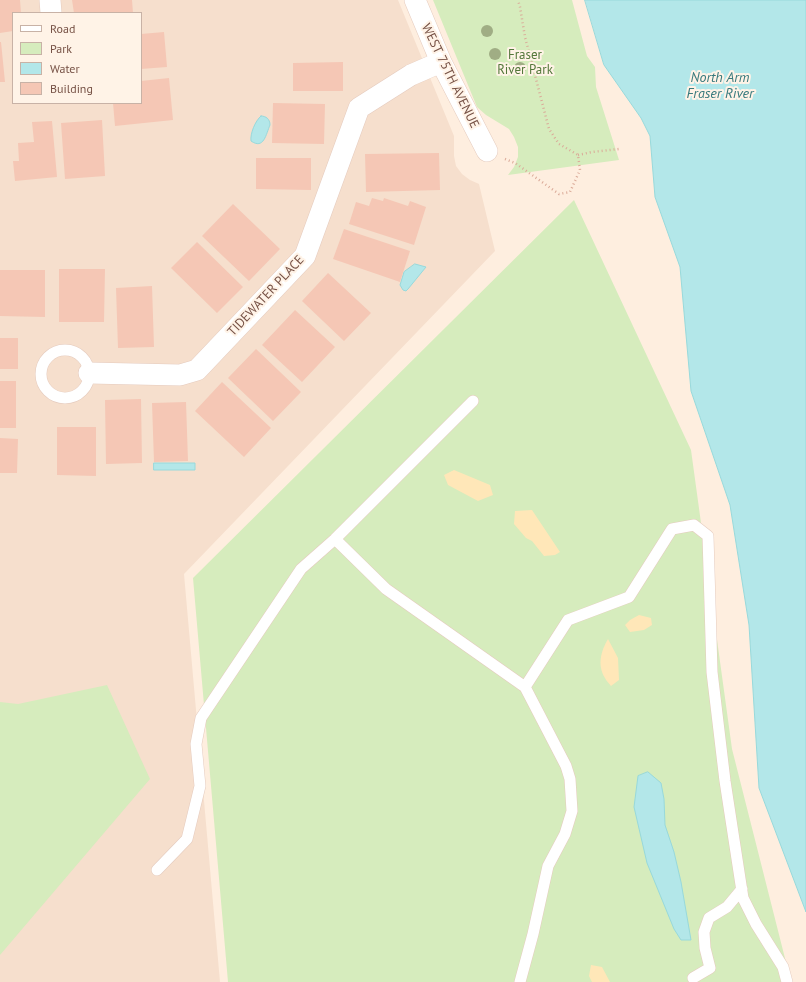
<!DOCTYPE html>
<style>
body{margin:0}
#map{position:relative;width:806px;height:982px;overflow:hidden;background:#feeedf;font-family:"PT Sans",sans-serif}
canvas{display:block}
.legend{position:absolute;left:12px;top:12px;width:130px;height:92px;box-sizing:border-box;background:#fff3e7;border:1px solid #c8b2a6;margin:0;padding:5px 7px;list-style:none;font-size:12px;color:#765145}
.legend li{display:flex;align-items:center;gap:8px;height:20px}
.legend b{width:20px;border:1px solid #c8b2a6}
</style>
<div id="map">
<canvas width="806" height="982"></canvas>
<ul class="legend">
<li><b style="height:5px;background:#fff"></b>Road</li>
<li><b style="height:11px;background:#d6ecbd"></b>Park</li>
<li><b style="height:11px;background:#b3e7e9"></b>Water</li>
<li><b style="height:11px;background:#f5c7b5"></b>Building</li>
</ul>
</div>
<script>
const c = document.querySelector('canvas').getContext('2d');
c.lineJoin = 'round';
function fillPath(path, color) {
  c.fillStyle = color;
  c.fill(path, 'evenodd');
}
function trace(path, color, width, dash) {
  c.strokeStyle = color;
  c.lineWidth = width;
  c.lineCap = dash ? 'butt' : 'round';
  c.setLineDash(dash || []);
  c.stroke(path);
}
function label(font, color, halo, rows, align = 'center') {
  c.font = font + ' "PT Sans",sans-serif';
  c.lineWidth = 4;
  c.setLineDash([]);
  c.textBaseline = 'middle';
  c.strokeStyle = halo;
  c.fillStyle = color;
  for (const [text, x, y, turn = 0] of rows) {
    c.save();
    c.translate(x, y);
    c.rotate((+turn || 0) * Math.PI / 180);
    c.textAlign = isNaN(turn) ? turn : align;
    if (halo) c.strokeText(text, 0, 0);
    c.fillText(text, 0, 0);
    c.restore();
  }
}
const residential = new Path2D(`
 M0 0H398L454 136V156L456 166 462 174 470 180 479 184 495 251 184 574 220 982H0ZM13 13H141V103H13Z`);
const green = new Path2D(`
 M433 0H572L587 56 595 67 596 87 619 160 508 175 514 167 518 157V147L514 137 509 129 486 115 477 107Z
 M574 200 691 450 732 749 791 982H228L193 578Z
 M107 685 150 779 0 955V702L18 704Z`);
const sand = new Path2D(`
 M454 470 490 485 493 495 478 501 448 485 444 475Z
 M532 510 560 552 555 555 544 556 532 541 526 538 514 524 515 511Z
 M639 615 651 618 652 625 644 630 630 632 625 625 630 620Z
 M608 639 618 658 619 680 611 686C609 683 606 681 605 678 597 665 601 651 608 639Z
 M591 965 602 967 610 982H592L589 976Z`);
const water = new Path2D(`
 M585 0H806V912L759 788 749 625 730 505 691 391 680 267 655 197 650 136 641 118 604 65Z
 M261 116C266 116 270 119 270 125 266 134 264 150 251 141 250 134 255 121 261 116Z
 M415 264 426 267 408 289 406 291 403 290 400 285 404 272Z
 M154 463H195V470H154Z
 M648 772 661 783 664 799 665 825 674 852 681 882 691 940H681L674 929 647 863 634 807 638 776Z`);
const building = new Path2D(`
 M0 0H20L21 13H13V31L0 33Z
 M72 0H132L133 13H74Z
 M164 32 167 67 141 69V34Z
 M0 42H1L5 82H0Z
 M343 62V91H293V63Z
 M169 78 173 120 115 126 113 103H141V81Z
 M273 103 325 104 324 144 272 143Z
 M102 120 105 176 65 179 61 123Z
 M52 121 57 177 15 181 13 161H19L18 143 34 142 32 122Z
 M439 153 440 190 366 192 365 154Z
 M256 158H311V190L256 189Z
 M372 198 383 201 384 198 408 206 410 201 426 207 414 245 349 224 356 202 369 206Z
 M233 204 280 249 249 281 202 236Z
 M344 229 410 251 400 282 333 259Z
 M197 242 243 287 217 313 171 268Z
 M59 269H105L104 322H59Z
 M0 270H45V317L0 316Z
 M328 273 371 313 344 341 302 301Z
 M152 286 154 347 118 348 116 288Z
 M295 310 335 347 302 382 262 345Z
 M0 338H18V369H0Z
 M256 349 301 392 273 421 228 378Z
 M0 381H16V428H0Z
 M222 382 271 428 244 457 195 411Z
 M141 399 142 463 106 464 105 400Z
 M186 402 188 461 154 462 152 403Z
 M57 427H96V476L57 475Z
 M0 438 18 439 17 473H0Z`);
const path = new Path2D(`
 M578 155 592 152 619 149
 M505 159 515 163 559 194 570 192 580 170 578 155 559 144 549 129 525 37 520 7 518 0`);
const service = new Path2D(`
 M41 374a24 24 0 1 1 48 0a24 24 0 1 1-48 0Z
 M335 539 386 589 525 687 566 766 570 779 572 811 565 834 548 866 533 934 520 982
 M525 687 568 620 629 597 672 529 694 525 708 536 712 672 725 781 743 898 756 924 783 967 787 982
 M157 870 187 839 200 786 196 744 201 718 301 569 335 539 473 401
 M693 978 710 968 705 948 704 932 709 918 727 907 742 889`);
const minor = new Path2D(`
 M50 0 51 13
 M415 0 441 62 487 151
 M89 373 180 375 197 370 305 256 359 108 411 75 441 62`);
const trees = [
 [487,31],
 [495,54],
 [520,68]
];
const parkNames = [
 ["Fraser",525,55],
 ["River Park",525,70]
];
const streetNames = [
 ["WEST 75TH AVENUE",450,76,64],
 ["TIDEWATER PLACE",266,296,-47]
];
const waterNames = [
 ["North Arm",720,78],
 ["Fraser River",720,94]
];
fillPath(residential, '#f6dfcd');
fillPath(green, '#d6ecbd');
fillPath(sand, '#ffe7b8');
fillPath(water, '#b3e7e9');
trace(water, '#98d9db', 1);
fillPath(building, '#f5c7b5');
trace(service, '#e5cbbe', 12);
trace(minor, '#e5cbbe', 22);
trace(path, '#daaa98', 2.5, [1, 3]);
trace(service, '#fff', 11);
trace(minor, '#fff', 21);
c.fillStyle = '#a0ad84';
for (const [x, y] of trees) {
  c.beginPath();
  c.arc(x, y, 6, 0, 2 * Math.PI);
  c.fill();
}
label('13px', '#53773a', '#fff3e7', parkNames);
label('13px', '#765145', '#fff3e7', streetNames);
label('italic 14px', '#387a7d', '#fff3e7', waterNames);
</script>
